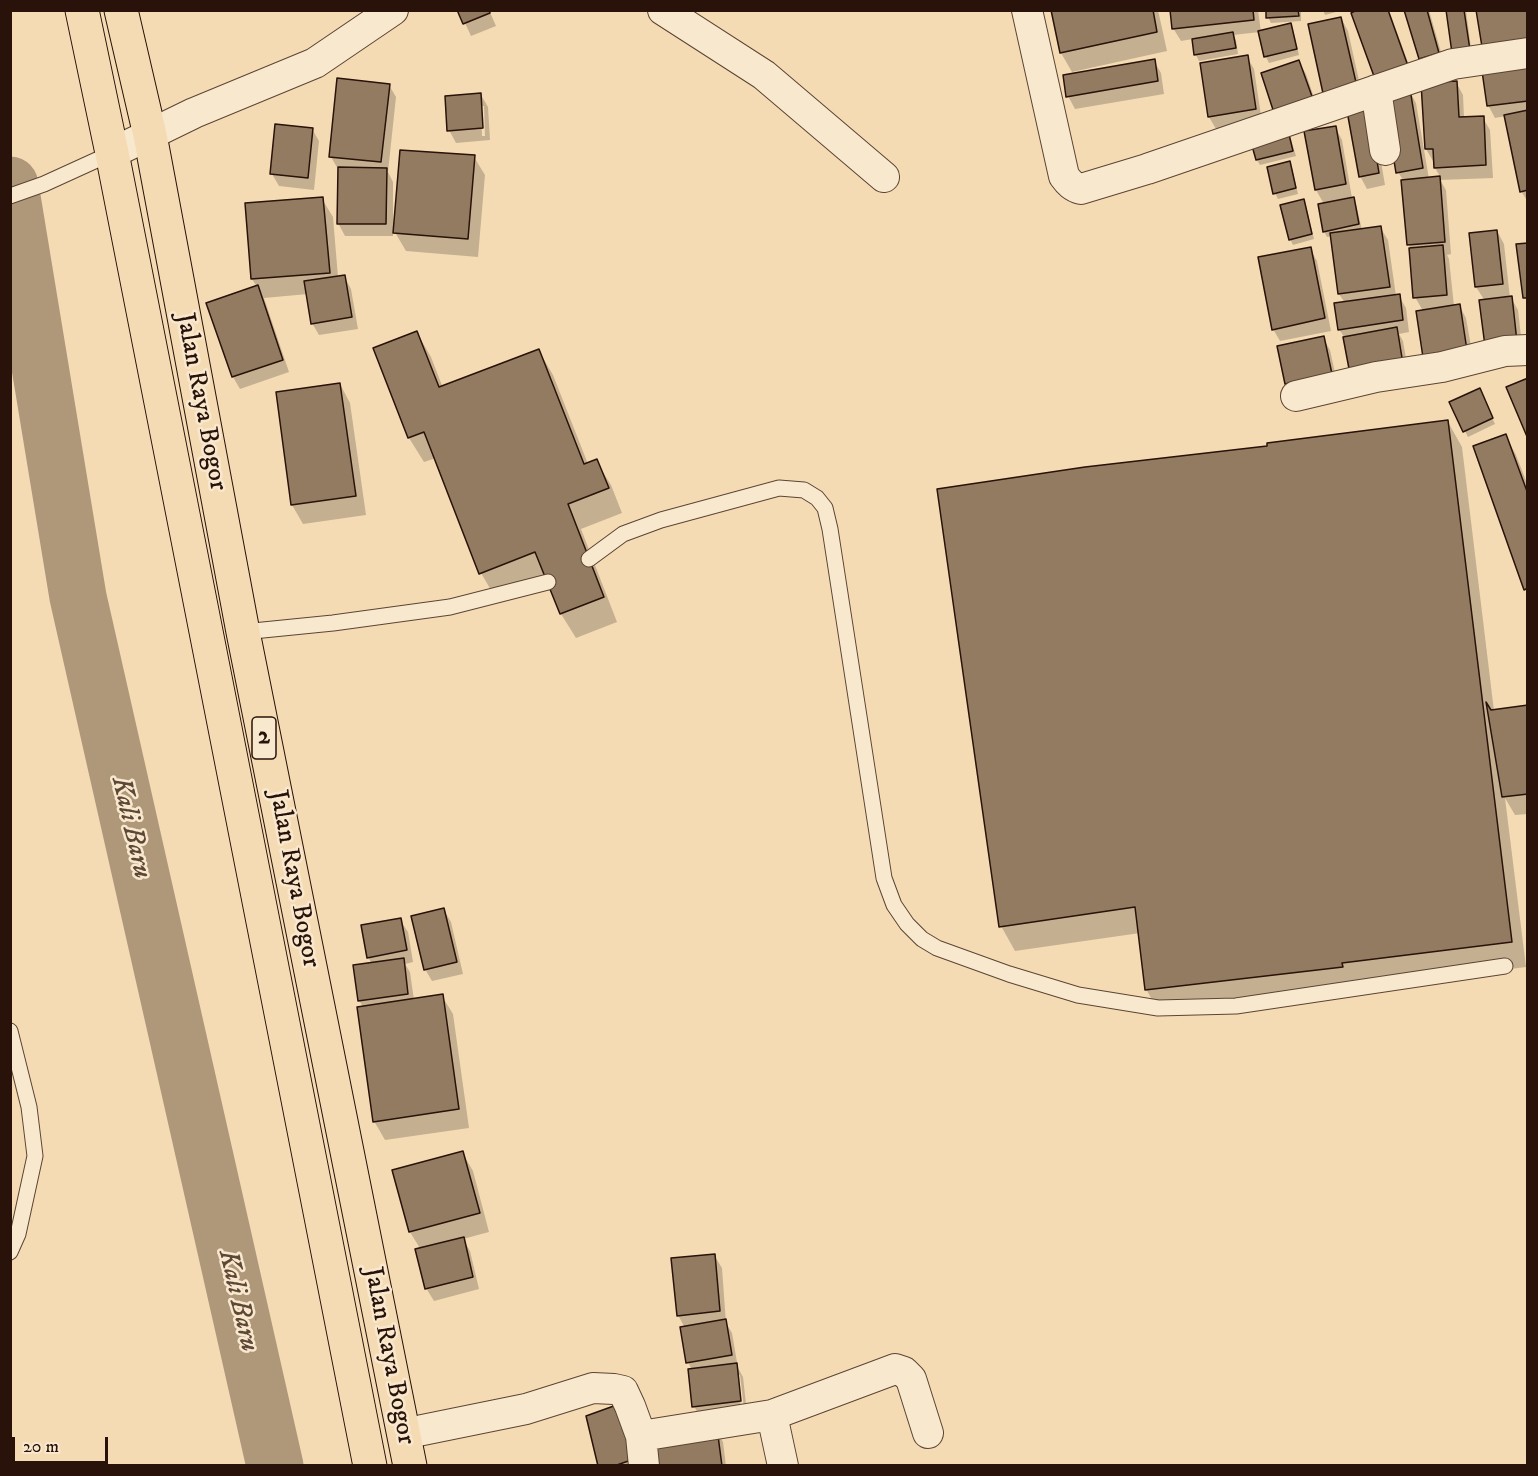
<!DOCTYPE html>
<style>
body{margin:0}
#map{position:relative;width:1538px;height:1476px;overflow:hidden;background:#f5dbb4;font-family:"IM FELL DW Pica",serif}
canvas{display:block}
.frame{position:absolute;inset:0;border:12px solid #281209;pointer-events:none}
.scale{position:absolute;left:12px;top:1437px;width:96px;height:27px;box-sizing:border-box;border:3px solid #281209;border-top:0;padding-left:8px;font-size:18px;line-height:21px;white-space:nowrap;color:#281209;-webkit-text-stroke:4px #f8e8ce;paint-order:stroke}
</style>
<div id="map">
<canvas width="1538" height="1476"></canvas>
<div class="frame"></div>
<div class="scale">20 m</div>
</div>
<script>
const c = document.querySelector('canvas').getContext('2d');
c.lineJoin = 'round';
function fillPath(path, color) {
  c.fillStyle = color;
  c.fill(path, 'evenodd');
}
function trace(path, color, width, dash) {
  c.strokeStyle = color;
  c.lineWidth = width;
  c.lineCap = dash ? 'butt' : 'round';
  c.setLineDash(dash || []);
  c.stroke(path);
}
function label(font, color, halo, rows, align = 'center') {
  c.font = font + ' "IM FELL DW Pica",serif';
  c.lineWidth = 5;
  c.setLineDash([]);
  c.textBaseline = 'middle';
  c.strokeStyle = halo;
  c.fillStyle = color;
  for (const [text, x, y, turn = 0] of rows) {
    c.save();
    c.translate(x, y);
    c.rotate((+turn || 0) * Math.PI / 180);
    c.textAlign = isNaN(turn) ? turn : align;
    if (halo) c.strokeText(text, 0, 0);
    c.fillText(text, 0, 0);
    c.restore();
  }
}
const shadow = new Path2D(`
 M459 10H489L496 26 471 36Z
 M1052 10H1158L1167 51 1072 72 1061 53Z
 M1172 10H1258L1261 32 1290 25 1293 31 1299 55 1269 63 1266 57 1260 32 1233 35 1236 40 1238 54 1199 61 1196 55 1193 39 1181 41 1173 28Z
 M1267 10H1301V21L1271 23 1268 17Z
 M1323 10H1343L1325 15Z
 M1362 10H1389L1414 79Z
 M1406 10H1429L1445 66 1427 71 1420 59Z
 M1448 10H1466L1472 56Z
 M1528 10V202L1521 191 1506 116 1495 118 1488 105 1491 64Z
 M1341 18 1348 31 1364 103 1333 110Z
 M1247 57 1254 69 1262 122 1216 129 1209 117Z
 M1154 61 1161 73 1164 94 1075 109 1068 96Z
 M1299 62 1306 74 1320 115 1289 133 1296 156 1260 165 1257 160 1284 128Z
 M1456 82 1463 95 1464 118H1483L1490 130 1493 178 1440 180 1446 190 1451 254 1447 255 1449 259 1454 306 1459 305 1466 318 1475 369 1423 311 1415 297 1403 180 1398 172 1409 90 1416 103 1429 179 1441 178 1435 168V161H1433L1426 149Z
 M389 85 396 97 388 172 393 182V228H395L474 157 485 175 478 257 406 251 393 229V236H345L338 223 339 170 338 169 331 157Z
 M481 95 488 107 490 140 456 143 449 130ZM481 106H484L485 136H482Z
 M1374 121 1385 185 1367 189 1360 176Z
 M1335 127 1342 140 1352 198 1356 204 1362 230 1380 227 1388 240 1396 296H1399L1406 308 1409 332 1399 334 1403 341 1409 376 1346 340 1339 329 1345 303 1339 294 1332 236 1327 237 1324 231V204L1316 190Z
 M312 129 319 141 314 190 279 186 272 174Z
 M1289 162 1292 168 1298 194 1278 199 1275 193Z
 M322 199 333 217 338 277 344 276 351 289 358 329 319 335 312 323 308 294 264 298 289 372 240 389 233 377 257 287 252 279 247 205Z
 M1303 201 1306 206 1314 239 1293 245 1290 239Z
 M1497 231 1504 244 1510 298H1511L1518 310 1523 354 1485 301 1476 287Z
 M1310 249 1317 261 1331 331 1280 341 1273 329Z
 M417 333 431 357 443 388 539 351 553 375 588 464 596 461 611 485 622 513 581 529 617 622 576 638 561 614 547 577 495 597 481 573 436 458 424 462 409 438 375 349Z
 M1323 338 1330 350 1338 387 1293 396 1286 384Z
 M340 384 350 403 366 515 303 524 292 505Z
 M1482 396 1495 424 1468 437 1465 431Z
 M1448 422 1462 447 1494 711 1528 707V814L1515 815 1505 798 1526 967 1160 1014 1146 989 1140 933 1015 951 1001 926 1268 447Z
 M1506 436 1516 455 1528 486V593L1525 589Z
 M444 910 451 922 463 974 432 981 425 969Z
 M400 920 408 932 413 962 405 964 410 972 414 1000 442 996 453 1014 469 1128 385 1140 374 1121 363 1007 359 1000 372 964 368 957Z
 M462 1152 473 1171 489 1232 463 1239 470 1251 479 1289 434 1301 426 1288 421 1250 410 1232 394 1171Z
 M714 1255 722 1268 726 1323 732 1333 738 1368 743 1377 747 1413 701 1419 694 1406 692 1370 688 1362 685 1328 678 1315ZM737 1375H740L744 1408H741Z
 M588 1417 641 1466H599Z
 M716 1430 723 1442 726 1466H653Z`);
const river = new Path2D(`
 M10 185 78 597 275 1466`);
const building = new Path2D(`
 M457 10H489L490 13 463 24Z
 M1051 10H1153L1157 32 1060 53Z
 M1170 10H1253L1254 20 1172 29Z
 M1266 10H1298L1299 16 1266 18Z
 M1357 10H1388L1408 66 1375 79 1351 13Z
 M1404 10H1427L1439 53 1419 59Z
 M1446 10H1464L1470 50 1452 53Z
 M1476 10H1528V46L1483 53Z
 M1341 17 1358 91 1324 98 1308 24Z
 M1291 23 1297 49 1264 57 1258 31Z
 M1233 32 1236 48 1194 55 1192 39Z
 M1248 55 1256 109 1208 117 1200 63Z
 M1528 58V101L1487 106 1481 64Z
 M1155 59 1158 81 1066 97 1063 75Z
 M1299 60 1314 102 1275 116 1261 73Z
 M337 78 390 84 381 162 329 157Z
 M1457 81 1459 117 1484 116 1486 165 1434 168 1433 149H1425L1421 83Z
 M1410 89 1423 168 1396 173 1383 94Z
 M481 93 483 128 447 131 445 96Z
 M1368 107 1379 173 1359 177 1347 111Z
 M1528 110V190L1520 192 1504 115Z
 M275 124 313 128 308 178 270 174Z
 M1287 126 1293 151 1256 160 1249 135Z
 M1336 126 1346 184 1315 190 1304 131Z
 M400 150 475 155 468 239 393 233Z
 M1290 161 1296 188 1273 194 1267 167Z
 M338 167 387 168 386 224H337Z
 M1440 176 1445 242 1407 245 1401 180Z
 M323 197 330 273 251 279 245 203Z
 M1354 197 1359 224 1323 232 1318 204Z
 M1304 199 1312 234 1289 240 1280 205Z
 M1381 226 1390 287 1338 294 1330 233Z
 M1497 230 1503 284 1475 287 1469 233Z
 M1528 243V298H1523L1516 244Z
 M1443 245 1447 295 1413 298 1409 248Z
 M1311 247 1325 318 1272 330 1258 257Z
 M345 275 352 317 311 324 304 281Z
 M258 285 283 360 232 377 206 303Z
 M1400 294 1403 320 1338 330 1334 303Z
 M1512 296 1517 342 1485 346 1479 300Z
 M1460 304 1468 357 1424 364 1416 311Z
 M1397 327 1403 364 1350 374 1343 337Z
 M417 331 439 387 539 349 584 464 597 459 609 488 568 504 604 597 560 614 535 552 479 574 424 432 408 438 373 348Z
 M1324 336 1332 374 1285 384 1277 346Z
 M1528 378V439L1506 387Z
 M340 383 356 496 291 505 276 392Z
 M1480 388 1493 418 1463 432 1449 402Z
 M1448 420 1512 942 1342 963 1343 967 1145 990 1135 907 999 927 937 489 1085 467 1267 446V443Z
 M1506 434 1528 494V588L1524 590 1473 446Z
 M1486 702 1491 710 1528 705V794L1502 797Z
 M444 908 457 962 424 970 411 916Z
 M401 918 407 950 367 958 361 925Z
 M404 958 408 994 358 1001 353 965Z
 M443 994 459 1109 373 1122 357 1007Z
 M463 1151 480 1213 409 1232 392 1170Z
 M464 1237 473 1277 425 1289 415 1249Z
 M715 1254 720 1311 677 1316 671 1258Z
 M726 1319 732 1355 686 1363 680 1327Z
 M737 1363 741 1401 692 1407 688 1369Z
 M622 1403 637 1458 614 1466H598L586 1416Z
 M717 1428 722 1466H651L648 1438Z`);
const service = new Path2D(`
 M10 196 44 184 112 153
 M589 559 623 534 661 520 779 488 804 490 817 498 825 508 830 529 884 878 894 905 907 924 922 939 937 948 1009 974 1078 995 1158 1008 1236 1006 1505 966
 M243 632 333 623 450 607 548 582
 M10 1031 29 1107 35 1156 18 1234 10 1252`);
const minor = new Path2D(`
 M663 10 764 75 884 177
 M1027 10 1064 176C1069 183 1073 187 1081 189L1147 169 1453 64 1528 53
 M1376 90 1385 150
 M112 153 194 113 315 63 393 10
 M1296 396 1376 377 1442 367 1505 351 1528 350
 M772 1415 783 1466
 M403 1434 526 1409 593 1388 614 1389 623 1391 630 1406 641 1436 644 1466
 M641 1436 772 1415 895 1369 904 1372 911 1379 928 1433`);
const trunk = new Path2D(`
 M82 10 112 153 370 1466
 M121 10 150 135 243 632 410 1466`);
const shields = [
 [264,738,24]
];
const shieldNames = [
 ["2",264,738]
];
const streetNames = [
 ["Jalan Raya Bogor",200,402,79],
 ["Jalan Raya Bogor",293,879,79],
 ["Jalan Raya Bogor",388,1356,79]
];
const waterNames = [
 ["Kali Baru",130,828,77],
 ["Kali Baru",237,1301,77]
];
fillPath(shadow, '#0003');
trace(river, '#af977a', 57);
fillPath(building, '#937b62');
trace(building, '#281209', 1.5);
trace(service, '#5b4434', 17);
trace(minor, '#5b4434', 32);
trace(trunk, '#281209', 35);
trace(service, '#f8e8ce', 15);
trace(minor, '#f8e8ce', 30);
trace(trunk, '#f5dbb4', 33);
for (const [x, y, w] of shields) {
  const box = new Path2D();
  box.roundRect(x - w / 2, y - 21, w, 42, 4.5);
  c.fillStyle = '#f8e8ce';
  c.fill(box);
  trace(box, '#281209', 1.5);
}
label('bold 24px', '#281209', null, shieldNames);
label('26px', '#281209', '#f8e8ce', streetNames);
label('italic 27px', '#5e4736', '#f8e8ce', waterNames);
</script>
